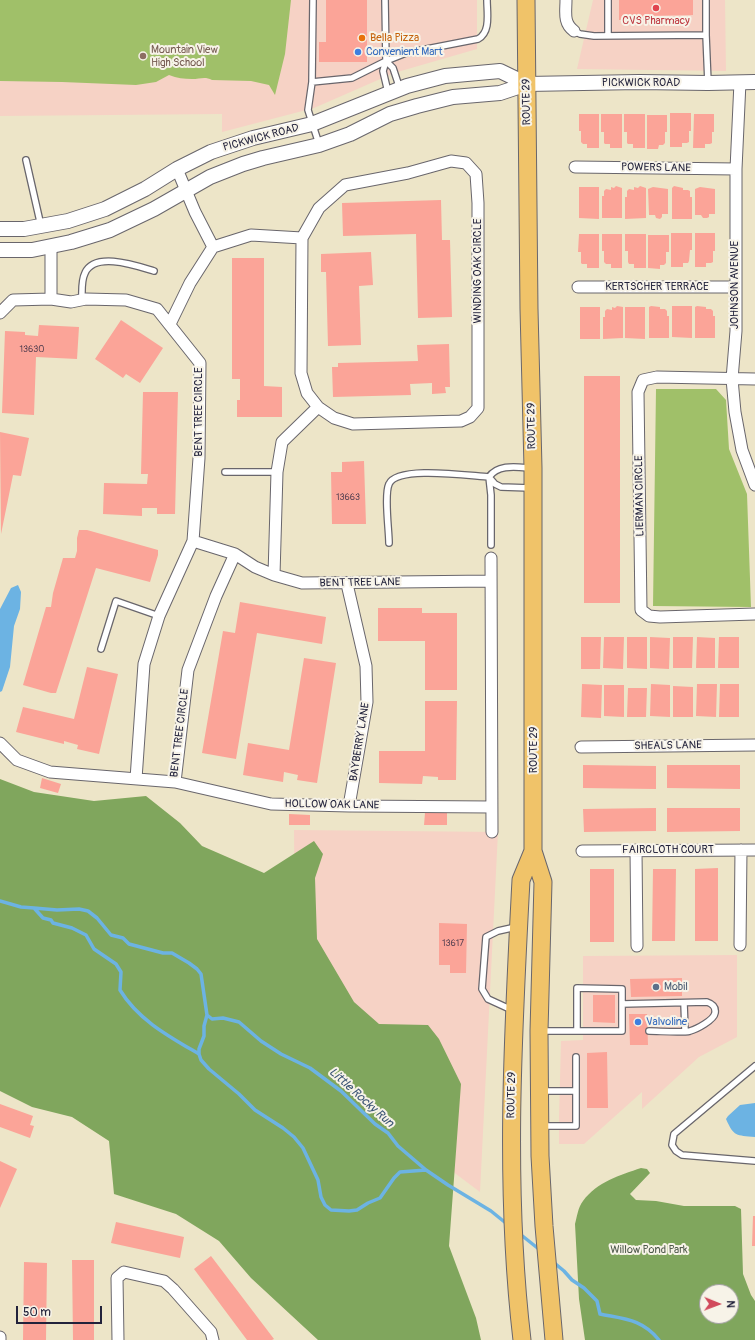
<!DOCTYPE html>
<style>
body{margin:0}
#map{position:relative;width:755px;height:1340px;overflow:hidden;background:#ede5c8;font-family:Pangolin,sans-serif}
canvas{display:block}
.north{position:absolute;left:699px;top:1284px;width:40px;height:40px;box-sizing:border-box;background:#f7f3e8;border:1px solid #a29fa3;border-radius:50%;rotate:91deg;font-size:11px;font-weight:700;line-height:16px;text-align:center;color:#22223b}
.north::after{content:'';display:block;margin:auto;width:14px;height:18px;background:#d1495b;clip-path:polygon(50% 0,100% 100%,50% 72%,0 100%)}
.scale{position:absolute;left:16px;top:1306px;width:86px;height:18px;box-sizing:border-box;border:2px solid #22223b;border-top:0;padding-left:5px;font-size:12px;line-height:14px;white-space:nowrap;color:#22223b;-webkit-text-stroke:3px #f7f3e8;paint-order:stroke}
</style>
<div id="map">
<canvas width="755" height="1340"></canvas>
<div class="north">N</div>
<div class="scale">50 m</div>
</div>
<script>
const c = document.querySelector('canvas').getContext('2d');
c.lineJoin = 'round';
function fillPath(path, color) {
  c.fillStyle = color;
  c.fill(path, 'evenodd');
}
function trace(path, color, width, dash) {
  c.strokeStyle = color;
  c.lineWidth = width;
  c.lineCap = dash ? 'butt' : 'round';
  c.setLineDash(dash || []);
  c.stroke(path);
}
function label(font, color, halo, rows, align = 'center') {
  c.font = font + ' Pangolin,sans-serif';
  c.lineWidth = 4;
  c.setLineDash([]);
  c.textBaseline = 'middle';
  c.strokeStyle = halo;
  c.fillStyle = color;
  for (const [text, x, y, turn = 0] of rows) {
    c.save();
    c.translate(x, y);
    c.rotate((+turn || 0) * Math.PI / 180);
    c.textAlign = isNaN(turn) ? turn : align;
    if (halo) c.strokeText(text, 0, 0);
    c.fillText(text, 0, 0);
    c.restore();
  }
}
const built = new Path2D(`
 M0 0H477V49L394 73 314 108 222 132V114L0 116Z
 M593 0H725L726 71 577 69Z
 M294 830 498 832 480 1192 296 1054Z
 M737 955V1037L699 1057 642 1109V1092L584 1144H559V1118L561 1041 583 1040V956Z`);
const green = new Path2D(`
 M0 0H291L285 54 275 95 269 85 251 81 212 80C205 76 200 79 192 79 184 79 177 78 169 75L156 82 136 85 62 82 0 81Z
 M656 389H716L726 400 729 449 747 494 751 607 653 606Z`);
const forest = new Path2D(`
 M0 779 34 792 94 801 146 796 180 823 202 846 264 873 314 841 323 854 315 878 317 939 354 1002 379 1024 428 1025 439 1039 461 1084 449 1246 476 1318 481 1340H318L251 1278 219 1241 176 1214 114 1194 109 1141 72 1117 32 1107 0 1091Z
 M641 1168 647 1169 650 1173 630 1194 636 1200 656 1201 684 1206H735L741 1209 743 1274 751 1295 755 1301V1340H585L579 1299 575 1224C577 1217 578 1207 583 1201 597 1182 620 1175 641 1168ZM707 1292H731V1316H707Z`);
const water = new Path2D(`
 M18 585 21 592 20 609 14 626 10 667 2 691 0 692V609L11 588Z
 M755 1103V1137C736 1135 734 1137 726 1119L728 1116 740 1105Z`);
const stream = new Path2D(`
 M0 901 21 907 34 908 57 910 79 909 88 911 97 918 111 935 123 938 129 944 163 953H172L189 963 197 969 201 974 207 1015 212 1019 223 1018 239 1022 261 1041 281 1054 310 1068 341 1091 375 1124 388 1133 398 1146 426 1170 448 1185 491 1211 507 1224
 M34 908 43 918 51 920 53 923 72 928 86 935 94 949 116 964 121 972 120 990C138 1020 170 1037 199 1054
 M207 1015 204 1026V1036L199 1049V1054L201 1060 209 1069 239 1094 255 1110 283 1128 294 1137 303 1148 318 1180 321 1197 325 1205 331 1210 349 1211 357 1210 368 1203 380 1198 394 1178 400 1172 426 1170
 M520 1234 540 1250
 M552 1261 564 1271 572 1280 584 1288 597 1301 600 1314C624 1319 642 1319 659 1340`);
const building = new Path2D(`
 M326 0H367V62H319V42H326Z
 M619 0H693V15L644 16V20H619Z
 M670 113H691V131H689V142L687 143H682V147H670Z
 M579 114H599V148H587V144H583L581 142V131H579Z
 M601 114H622V148H610V144H605L604 143V132H601Z
 M624 114H645V148H633V144H628L627 143V132H624Z
 M694 114H714V132H712V143L710 144H705V148H693Z
 M647 115H667V132H665V143L663 145H659L658 149H647Z
 M616 186 622 188V218H602V196H604V191L606 189 611 190V187L614 188Z
 M640 186 646 188V218L625 219V197H627V191L629 189 634 190V187L638 188Z
 M674 186 683 188V190H688L690 191V197H692V219H672V188Z
 M579 187H599V219L579 218Z
 M653 187 668 189V214H662V217L660 219 656 218 655 215H649L648 189Z
 M700 187 715 189V214H709V217L707 218H703L701 215H695V189Z
 M441 200 442 240H450L452 317 418 318 416 234 343 236 342 203Z
 M671 233H692V250H690L689 261 688 263H683V267H671Z
 M695 233H715V251H713V262L711 263H706V267H695Z
 M579 234H599V268H587V264H582L581 263V252H578Z
 M602 234H622V268H611V264H606L604 262V251H602Z
 M625 234H646V268H634V264H629L628 262V251H625Z
 M648 235H669V252H666V263L664 265H660V269L648 268Z
 M371 252 373 285 359 286 361 345 328 346 326 272H321V254Z
 M232 258H264V386L282 387V417H237V400H240V379H232Z
 M617 306 623 307V338L603 339V317H605V311L607 309 612 310V307L615 308Z
 M651 306 660 307V309H665L667 311V316H669V338H649V307Z
 M672 306H692V338L672 337Z
 M697 306 706 307V309H711L713 311V316H715V338H695V307Z
 M580 307H600V339H580Z
 M625 307H645V339L625 338Z
 M121 320 163 348 140 383 126 374 123 378 95 359Z
 M39 325 79 327 77 359 36 357 34 415 2 413 5 331 25 332V335L38 336Z
 M449 344 450 387H445L446 393 432 394V383L410 384 411 395 333 397 332 367H338V363L418 361 417 345Z
 M584 376H620V603H584Z
 M143 392H178L175 514H157V508H142V516L103 514 104 483 147 484 148 474H141Z
 M0 432 29 438 21 476 13 475 1 534Z
 M364 461 366 524H332L331 472H342V462Z
 M79 530H87L158 550V555L150 582 96 568 56 693H51L23 685 46 607H51L53 593 63 558H75L77 551V538Z
 M240 602 326 617 322 644 257 633 236 759 202 753 223 631 235 633Z
 M378 608H422V613H457V690H425V641H378Z
 M581 637H601L600 669H581Z
 M604 637H624L623 669 603 668Z
 M627 637H647V669L627 668Z
 M650 637 670 638 669 669 650 668Z
 M673 637H693L692 668H673Z
 M697 637 715 638V668H696Z
 M719 637H739V668H718Z
 M304 658 336 663 317 783 297 780 298 775 284 772 283 782 243 775 248 743 289 750Z
 M87 667 118 674 99 754 77 749 78 745 64 741V744L16 732 23 707 74 719Z
 M582 684 602 685 601 718 581 717Z
 M651 684 670 685V717L650 716Z
 M697 684H717L716 717 696 716Z
 M720 684H739V717H719Z
 M604 685H624V717L604 716Z
 M673 686 693 687V717H673Z
 M628 688H647L646 717H627Z
 M425 701H457L456 780H438V777L423 776 422 784 379 783V751H425Z
 M583 765 656 766V789L583 788Z
 M667 765H740V789L667 788Z
 M42 778 61 784 58 793 40 788Z
 M656 808V831L584 832 583 809Z
 M667 808H740V831L667 832Z
 M425 813H447V825H424Z
 M289 814 310 815V825H289Z
 M718 868V941H695V869Z
 M590 869H614V942H590Z
 M653 869H676L675 941H652Z
 M439 923 467 924 466 973H450V965H439Z
 M682 978V996L631 997 630 979Z
 M593 995H615V1023L593 1022Z
 M629 1014H647L648 1045H630Z
 M607 1052 608 1108H587V1053Z
 M0 1104 33 1116 30 1125 34 1126 30 1138 0 1127Z
 M0 1161 17 1169 0 1208Z
 M753 1216H755V1246H752Z
 M116 1222 184 1237 180 1258 111 1243Z
 M211 1256 274 1339 272 1340H247L194 1269Z
 M72 1260H94V1340H73Z
 M24 1262 47 1263 46 1340H23Z`);
const service = new Path2D(`
 M385 0 386 61
 M706 0V35
 M574 31 580 34 594 36 706 35 708 83
 M608 36V0
 M312 82 313 0
 M388 92 383 71 386 61 393 68 400 89
 M319 144 308 110 312 82 352 78 386 61 406 53 478 39C491 32 487 13 487 0
 M26 160 41 226
 M82 300C82 291 81 281 85 273 95 251 137 266 154 271
 M225 472H277
 M389 543C389 530 384 495 389 484 397 465 470 476 489 477L495 484 501 487 531 488
 M491 545V495L489 477C498 464 516 467 531 468
 M101 649 116 601 159 616
 M684 1003 685 1031
 M622 1004 707 1002C713 1004 716 1007 715 1013 714 1020 697 1029 690 1031 682 1033 659 1031 649 1031
 M512 1010 488 999 482 989 486 937 498 931 516 927
 M542 1031H622V989L577 988V1031
 M755 1066 674 1134 672 1145 676 1151 682 1155 755 1161
 M542 1091H576
 M542 1126H576V1057`);
const minor = new Path2D(`
 M566 0C566 12 563 23 574 31
 M740 82 736 169V331L732 379 735 412 742 450 755 485
 M575 167 736 169
 M177 169 195 212 213 247
 M51 246V299
 M578 287H735
 M0 313 13 300 51 299 71 302 86 299 126 300 157 309 200 363 199 458 193 541 235 554 216 596 188 670 175 782 50 772 17 760 0 743
 M170 324 190 283 213 247 251 235 302 238 319 208 345 185 408 173 451 161 466 163 476 174 478 203V408L470 417 461 421 353 424 334 418 318 407 307 393 301 373 302 238
 M755 379 657 377 643 380 638 392 641 610 649 616 660 617 755 614
 M235 554 255 567 274 575 302 583 491 581
 M491 558 492 832
 M274 575 277 472 282 442 318 407
 M347 584 366 666 367 702 349 806
 M581 747 755 745
 M136 779 144 664 159 616 193 541
 M175 782 271 804 349 806 491 807
 M636 850 637 946
 M582 851 755 850
 M740 945 741 850
 M0 1337V1340
 M118 1340 117 1278 124 1272 164 1281 173 1289 211 1332 213 1340`);
const tertiary = new Path2D(`
 M0 229H24L68 221 105 209 145 189 177 169 211 152 253 138 312 124 407 86 445 76 500 71 527 84
 M0 250H32L71 242 110 230 154 209 210 177 243 164 263 158 319 145 350 134 390 114 417 106 453 97 500 93 527 84 639 82 708 83 755 82`);
const primary = new Path2D(`
 M526 0 529 309 533 468V851L543 882 539 1031 540 1156 544 1226 554 1340
 M522 1340C504 1187 513 1033 521 880L533 851`);
const markers = [
 [656,8,4,"#e0444e"],
 [362,38,4,"#e8710a"],
 [358,52,4,"#3f7fe0"],
 [143,56,4,"#8d6e63"],
 [656,987,4,"#5c6f8a"],
 [638,1022,4,"#3f7fe0"]
];
const numberNames = [
 ["13630",32,350],
 ["13663",348,498],
 ["13617",453,944]
];
const healthNames = [
 ["CVS Pharmacy",656,21]
];
const foodNames = [
 ["Bella Pizza",370,38]
];
const educationNames = [
 ["Mountain View",151,50],
 ["High School",151,63]
];
const shopNames = [
 ["Convenient Mart",366,52],
 ["Valvoline",646,1022]
];
const streetNames = [
 ["PICKWICK ROAD",641,83],
 ["ROUTE 29",527,102,-91],
 ["PICKWICK ROAD",261,138,-15],
 ["POWERS LANE",656,168,1],
 ["WINDING OAK CIRCLE",478,271,-90],
 ["JOHNSON AVENUE",735,285,-90],
 ["KERTSCHER TERRACE",657,287],
 ["BENT TREE CIRCLE",199,412,-90],
 ["ROUTE 29",532,426,-91],
 ["LIERMAN CIRCLE",640,496,-91],
 ["BENT TREE LANE",360,583,-1],
 ["BENT TREE CIRCLE",180,733,-83],
 ["BAYBERRY LANE",360,742,-81],
 ["SHEALS LANE",668,746,-1],
 ["ROUTE 29",534,750,-90],
 ["HOLLOW OAK LANE",332,805,1],
 ["FAIRCLOTH COURT",668,850],
 ["ROUTE 29",512,1095,-89]
];
const serviceNames = [
 ["Mobil",664,987]
];
const parkNames = [
 ["Willow Pond Park",649,1250]
];
const waterNames = [
 ["Little Rocky Run",361,1098,42]
];
fillPath(built, '#f6d2c5');
fillPath(green, '#a0c069');
fillPath(forest, '#80a65d');
fillPath(water, '#6cb3e3');
trace(stream, '#6cb3e3', 3.5);
fillPath(building, '#fba498');
trace(service, '#69666c', 8);
trace(minor, '#69666c', 13);
trace(tertiary, '#69666c', 16);
trace(primary, '#69666c', 19);
trace(service, '#fff', 5.5);
trace(minor, '#fff', 11);
trace(tertiary, '#fff', 14);
trace(primary, '#f0c369', 17);
for (const [x, y, r, color] of markers) {
  const dot = new Path2D();
  dot.arc(x, y, r, 0, 2 * Math.PI);
  c.fillStyle = color;
  c.fill(dot);
  trace(dot, '#f7f3e8', 1.5);
}
label('9px', '#584252', null, numberNames);
label('11px', '#be3a42', '#f7f3e8', healthNames);
label('11px', '#c56008', '#f7f3e8', foodNames, 'left');
label('11px', '#785e54', '#f7f3e8', educationNames, 'left');
label('11px', '#366cbe', '#f7f3e8', shopNames, 'left');
label('11px', '#22223b', '#f7f3e8', streetNames);
label('11px', '#4e5e75', '#f7f3e8', serviceNames, 'left');
label('11px', '#4e594b', '#f7f3e8', parkNames);
label('italic 12px', '#3c5576', '#f7f3e8', waterNames);
</script>
